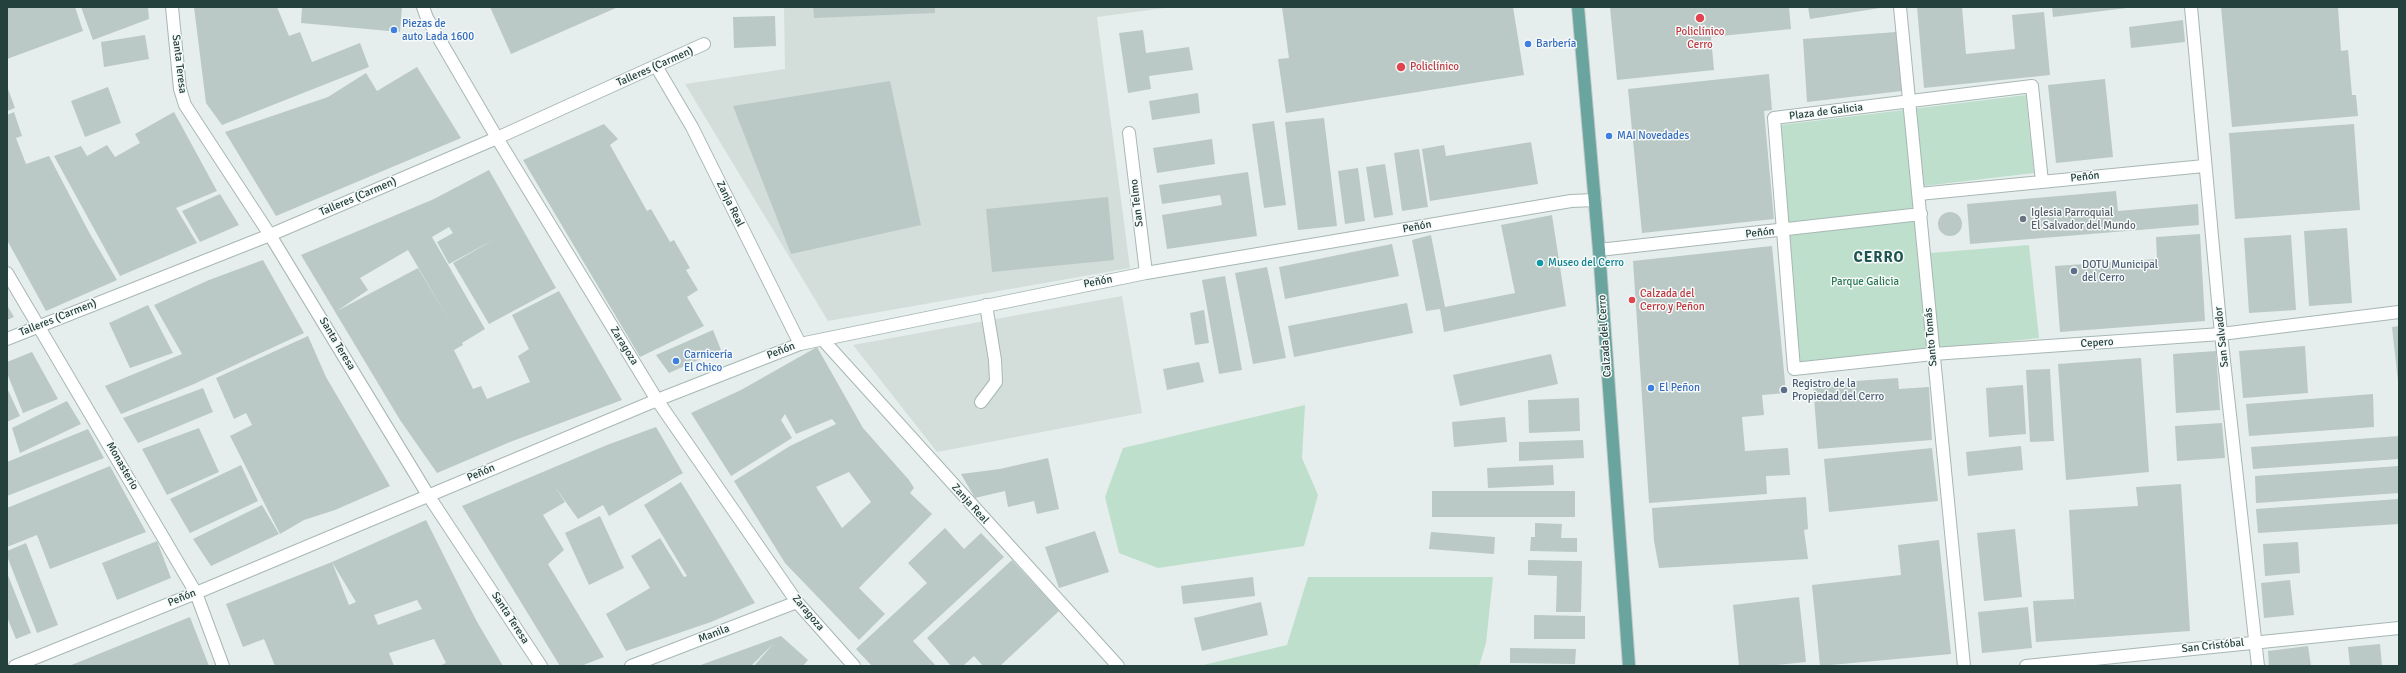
<!DOCTYPE html>
<meta charset="utf-8">
<style>
body{margin:0}
#map{position:relative;width:2406px;height:673px;overflow:hidden;background:#e5eeec;font-family:Signika,sans-serif}
canvas{display:block}
.frame{position:absolute;inset:0;border:8px solid #24413d;pointer-events:none}
</style>
<div id="map">
<canvas width="2406" height="673"></canvas>
<div class="frame"></div>
</div>
<script>
const c = document.querySelector('canvas').getContext('2d');
c.lineJoin = 'round';
function fillPath(path, color) {
  c.fillStyle = color;
  c.fill(path, 'evenodd');
}
function trace(path, color, width, dash) {
  c.strokeStyle = color;
  c.lineWidth = width;
  c.lineCap = dash ? 'butt' : 'round';
  c.setLineDash(dash || []);
  c.stroke(path);
}
function label(font, color, halo, rows, align = 'center') {
  c.font = font + ' Signika,sans-serif';
  c.lineWidth = 3;
  c.setLineDash([]);
  c.textBaseline = 'middle';
  c.strokeStyle = halo;
  c.fillStyle = color;
  for (const [text, x, y, turn = 0] of rows) {
    c.save();
    c.translate(x, y);
    c.rotate((+turn || 0) * Math.PI / 180);
    c.textAlign = isNaN(turn) ? turn : align;
    if (halo) c.strokeText(text, 0, 0);
    c.fillText(text, 0, 0);
    c.restore();
  }
}
const built = new Path2D(`
 M784 7H1173L1097 17 1130 268 828 321 685 84 785 69Z
 M1122 296 1142 413 937 452 853 345Z`);
const green = new Path2D(`
 M2026 95 2034 173 1924 186 1930 253 2029 245 2039 338 1799 363 1781 125Z
 M1305 405 1302 458 1318 495 1304 546 1158 568 1119 553 1105 497 1123 448Z
 M1308 577H1493L1486 643 1479 666H1199L1287 645Z`);
const building = new Path2D(`
 M7 7H75L83 31 7 59Z
 M81 7H148L149 19 93 40Z
 M194 7H277L289 36 300 32 312 62 360 43 369 67 222 125 206 103Z
 M302 7H402L400 32 301 23Z
 M490 7H618L511 54Z
 M813 7H935V13L814 18Z
 M1282 7H1513L1524 75 1286 113 1278 59 1289 58Z
 M1610 7H1789L1791 29 1711 37 1714 70 1617 80Z
 M1808 7H1880V8L1810 19Z
 M1917 7H1962L1966 54 2015 49 2012 15 2044 12 2050 75 1924 88Z
 M2052 7H2127V8L2053 17Z
 M2221 7H2338L2341 51 2348 50 2352 95H2356L2358 116 2232 127Z
 M775 16 776 46 734 48 733 17Z
 M2183 20 2185 42 2131 48 2129 27Z
 M1143 30 1146 53 1189 47 1193 70 1149 76 1151 89 1128 93 1119 33Z
 M1896 32 1902 91 1807 102 1803 39Z
 M145 35 149 59 104 67 101 42Z
 M417 67 461 138 276 216 225 132 328 97 366 73 377 91Z
 M1769 74 1772 110 1764 111 1774 219 1642 233 1628 89Z
 M2105 79 2113 157 2056 163 2048 85Z
 M890 81 921 225 791 254 733 106Z
 M7 86 15 108 7 111Z
 M108 87 121 123 85 137 71 101Z
 M1198 93 1200 113 1152 120 1149 101Z
 M14 112 22 136 16 138 26 164 49 156 90 234 117 280 46 311 7 240V115Z
 M174 112 217 191 176 208 197 243 120 276 54 156 81 146 87 156 107 145 115 157 140 143 135 134Z
 M1324 118 1337 226 1298 230 1285 122Z
 M1274 121 1286 205 1264 208 1252 124Z
 M604 124 618 139 610 145 647 211 651 209 670 242 674 240 690 268 686 270 698 290 687 297 704 326 640 357 523 160Z
 M2354 124 2360 210 2235 219 2229 133Z
 M1212 139 1215 164 1157 173 1153 148Z
 M1531 142 1538 184 1430 201 1422 149 1444 145 1446 156Z
 M1419 149 1428 207 1402 211 1394 153Z
 M1385 164 1393 215 1374 218 1366 167Z
 M1358 168 1365 221 1345 224 1338 171Z
 M489 170 556 288 489 324 453 263 495 239 449 264 437 242 453 233 449 227 432 237 485 329 462 343 463 345 454 350 473 389 481 386 487 399 530 382 518 356 529 349 512 315 559 291 622 400 510 442 437 473 400 420 301 255 434 199ZM408 250 453 327 418 268 337 311 368 290 360 278Z
 M1248 172 1257 236 1167 249 1162 215 1222 205 1220 195 1162 204 1159 185Z
 M2116 191 2118 211 2198 204 2199 225 1970 244 1967 204Z
 M220 194 239 225 200 242 182 211Z
 M1108 197 1114 260 992 272 986 209Z
 M1938 224a12 12 0 1 1 24 0a12 12 0 1 1-24 0Z
 M1552 215 1566 306 1444 332 1440 309 1426 311 1412 240 1431 235 1445 307 1515 293 1501 225Z
 M2347 228 2352 303 2309 306 2304 231Z
 M2200 234 2205 321 2060 332 2055 266 2157 259 2156 237Z
 M2291 235 2296 310 2249 313 2244 238Z
 M1392 244 1399 276 1285 299 1279 267Z
 M1772 246 1786 393 1762 395 1764 415 1742 417 1745 451 1788 448 1790 475 1766 476 1767 494 1649 503 1633 261Z
 M263 260 304 333 194 384 121 414 105 386 182 354 154 305 209 280Z
 M1267 267 1286 358 1253 364 1235 273Z
 M1225 276 1242 370 1219 374 1202 280Z
 M1407 303 1413 333 1294 357 1288 326Z
 M7 305 14 317 7 320Z
 M148 305 173 353 130 368 109 323Z
 M1204 310 1209 343 1195 345 1190 313Z
 M2399 326V381H2398L2392 327Z
 M713 330 721 350 669 373 656 355Z
 M308 336 326 377 390 486 335 510 304 520 280 534 230 436 252 425 246 413 234 419 216 378Z
 M2305 346 2308 393 2243 398 2239 351Z
 M817 347 863 428 909 480 914 488 910 493 932 514 859 588 885 614 859 640 785 563 734 481 790 446 836 424 832 419 796 434 785 414 781 420 792 438 731 476 691 413 741 390ZM849 472 871 502 842 528 816 487Z
 M2216 351 2220 410 2176 413 2173 354Z
 M32 352 58 399 23 413 7 373V362Z
 M1551 354 1558 384 1460 406 1453 375Z
 M2141 358 2149 472 2066 480 2058 364Z
 M1199 362 1204 382 1167 390 1163 369Z
 M2050 369 2054 441 2030 442 2026 370Z
 M1898 378 1899 389 1929 387 1932 440 1818 449 1813 384Z
 M2023 385 2026 434 1989 437 1986 388Z
 M7 388 20 416 7 422Z
 M203 388 213 412 138 443 123 418Z
 M2373 394 2374 427 2249 436 2246 404Z
 M1579 398 1580 431 1529 433 1528 400Z
 M67 401 81 424 20 453 12 428Z
 M1505 417 1507 442 1454 447 1452 422Z
 M2222 423 2225 458 2177 461 2175 426Z
 M656 427 683 473 609 516 603 505 578 519 553 484 565 502 543 515 564 550 548 564 604 657 581 666H560L462 506 607 445Z
 M199 428 219 472 167 495 142 449Z
 M88 429 104 458 7 496V462Z
 M2399 436V459L2253 469 2251 447Z
 M1583 440 1584 458 1519 461V442Z
 M2021 446 2023 470 1968 476 1966 452Z
 M1932 448 1938 501 1829 512 1824 459Z
 M1048 458 1059 509 1037 514 1034 501 1008 507 1005 491 975 498 961 474 1000 469Z
 M241 465 258 501 190 533 170 499Z
 M1553 465 1554 485 1488 488 1487 468Z
 M110 466 146 532 50 569 37 535 7 547V508Z
 M2399 466V493L2256 503 2255 476Z
 M681 482 755 603 711 622 626 651 606 614 650 588 631 556 660 538 684 577 687 576 644 505Z
 M2181 484 2190 631 2036 642 2033 601 2074 599 2075 614 2069 510 2138 506 2136 487Z
 M1432 491H1575V517H1432Z
 M1806 497 1808 529 1804 530 1808 559 1659 568 1654 541 1652 508Z
 M2399 499V524L2258 533 2256 509Z
 M262 505 279 534 211 566 193 539Z
 M600 516 624 568 589 585 565 533Z
 M426 520 476 620 503 666H439L446 663 434 639 389 653 394 666H275L264 639 243 647 226 604 332 562ZM332 562 356 602 349 605ZM417 600 422 609 378 625 374 615Z
 M1535 523 1562 524 1561 538H1577V552L1530 551 1531 537H1535Z
 M945 528 964 549 981 533 1004 557 913 641 936 666H872L856 649 927 583 908 563Z
 M2015 529 2022 597 1984 601 1977 533Z
 M1095 531 1109 572 1059 588 1045 547Z
 M1431 532 1495 537 1494 554 1429 549Z
 M1939 540 1951 654 1820 666 1812 585 1901 575 1898 545Z
 M157 541 171 578 117 600 102 563Z
 M2298 542 2300 573 2265 576 2263 544Z
 M26 543 58 625 37 633 7 556V551Z
 M1012 560 1059 611 1000 666H983L974 656 963 666H951L927 638Z
 M1528 560 1582 561 1581 612H1556L1557 576 1528 575Z
 M7 573 31 633 16 639 7 617Z
 M1253 577 1255 596 1183 604 1181 586Z
 M2290 580 2294 615 2264 618 2261 583Z
 M1799 597 1806 662 1768 666H1739L1733 605Z
 M1261 602 1268 635 1202 651 1194 618Z
 M2028 607 2032 648 1982 653 1978 612Z
 M1534 615 1585 616V639H1534Z
 M190 617 209 666H69Z
 M781 636 808 660 803 666H754L774 643 751 666H698Z
 M2380 644 2382 666H2350L2348 647Z
 M2308 646 2311 666H2269L2268 651Z
 M1510 648 1576 649 1575 664 1510 663Z`);
const lane = new Path2D(`
 M656 66 692 127 800 344
 M823 340 1118 666
 M981 402 996 382 995 360 986 305`);
const street = new Path2D(`
 M172 7 180 89 185 105 270 235 428 495 541 666
 M423 7 427 18 497 138 657 400 797 602 854 666
 M1900 7 1964 666
 M2191 7 2221 334 2258 666
 M1129 133 1146 273
 M2042 182 2032 86 1774 118 1794 369 1933 354 2221 334 2399 312
 M1919 194 2204 166
 M1599 250 1921 214
 M7 273 196 593 223 666
 M7 339 270 235 497 138 704 44
 M15 666 196 593 657 400 800 344 1146 273 1571 201 1595 200
 M631 666 797 602
 M2026 666 2399 628`);
const primary = new Path2D(`
 M1578 7 1599 250 1629 666`);
const markers = [
 [1700,18,5,"#e0444e"],
 [394,30,4,"#3f7fe0"],
 [1528,44,4,"#3f7fe0"],
 [1401,67,5,"#e0444e"],
 [1609,136,4,"#3f7fe0"],
 [2023,219,4,"#6b7280"],
 [1540,263,4,"#0f9aa8"],
 [2074,271,4,"#5c6f8a"],
 [1632,300,4,"#e0444e"],
 [676,361,4,"#3f7fe0"],
 [1651,388,4,"#3f7fe0"],
 [1784,390,4,"#5c6f8a"]
];
const shopNames = [
 ["Piezas de",402,24],
 ["auto Lada 1600",402,37],
 ["Barbería",1536,44],
 ["MAI Novedades",1617,136],
 ["Carnicería",684,355],
 ["El Chico",684,368],
 ["El Peñon",1659,388]
];
const healthNames = [
 ["Policlínico",1700,32,"center"],
 ["Cerro",1700,45,"center"],
 ["Policlínico",1410,67],
 ["Calzada del",1640,294],
 ["Cerro y Peñon",1640,307]
];
const streetNames = [
 ["Santa Teresa",179,64,83],
 ["Talleres (Carmen)",655,67,-24],
 ["Plaza de Galicia",1826,112,-7],
 ["Peñón",2085,177,-6],
 ["Talleres (Carmen)",358,197,-23],
 ["San Telmo",1137,203,-97],
 ["Zanja Real",730,204,64],
 ["Peñón",1417,227,-10],
 ["Peñón",1760,233,-6],
 ["Peñón",1098,282,-11],
 ["Talleres (Carmen)",58,318,-22],
 ["Calzada del Cerro",1605,336,-94],
 ["Santo Tomás",1931,337,-95],
 ["San Salvador",2222,337,-96],
 ["Cepero",2097,343,-4],
 ["Santa Teresa",337,344,59],
 ["Zaragoza",624,346,58],
 ["Peñón",781,351,-21],
 ["Monasterio",122,466,60],
 ["Peñón",481,473,-23],
 ["Zanja Real",970,504,48],
 ["Peñón",182,598,-22],
 ["Zaragoza",808,613,50],
 ["Santa Teresa",510,618,57],
 ["Manila",714,634,-21],
 ["San Cristóbal",2213,646,-6]
];
const worshipNames = [
 ["Iglesia Parroquial",2031,213],
 ["El Salvador del Mundo",2031,226]
];
const cultureNames = [
 ["Museo del Cerro",1548,263]
];
const serviceNames = [
 ["DOTU Municipal",2082,265],
 ["del Cerro",2082,278],
 ["Registro de la",1792,384],
 ["Propiedad del Cerro",1792,397]
];
const parkNames = [
 ["Parque Galicia",1865,282]
];
const districtNames = [
 ["CERRO",1879,258]
];
fillPath(built, '#d3dedb');
fillPath(green, '#bedfcc');
fillPath(building, '#bac9c5');
trace(lane, '#a7b7b4', 14);
trace(street, '#a7b7b4', 14);
trace(primary, '#c2cac9', 14);
trace(lane, '#fff', 12);
trace(street, '#fff', 12);
trace(primary, '#69a49e', 12);
for (const [x, y, r, color] of markers) {
  const dot = new Path2D();
  dot.arc(x, y, r, 0, 2 * Math.PI);
  c.fillStyle = color;
  c.fill(dot);
  trace(dot, '#f6faf9', 1.5);
}
label('11px', '#366cbe', '#f6faf9', shopNames, 'left');
label('11px', '#be3a42', '#f6faf9', healthNames, 'left');
label('11px', '#24413d', '#f6faf9', streetNames);
label('11px', '#5b616d', '#f6faf9', worshipNames, 'left');
label('11px', '#0d838f', '#f6faf9', cultureNames, 'left');
label('11px', '#4e5e75', '#f6faf9', serviceNames, 'left');
label('11px', '#2d7856', '#f6faf9', parkNames);
c.letterSpacing = '1px';
label('bold 15px', '#1f534f', '#f6faf9', districtNames);
c.letterSpacing = '0px';
</script>
